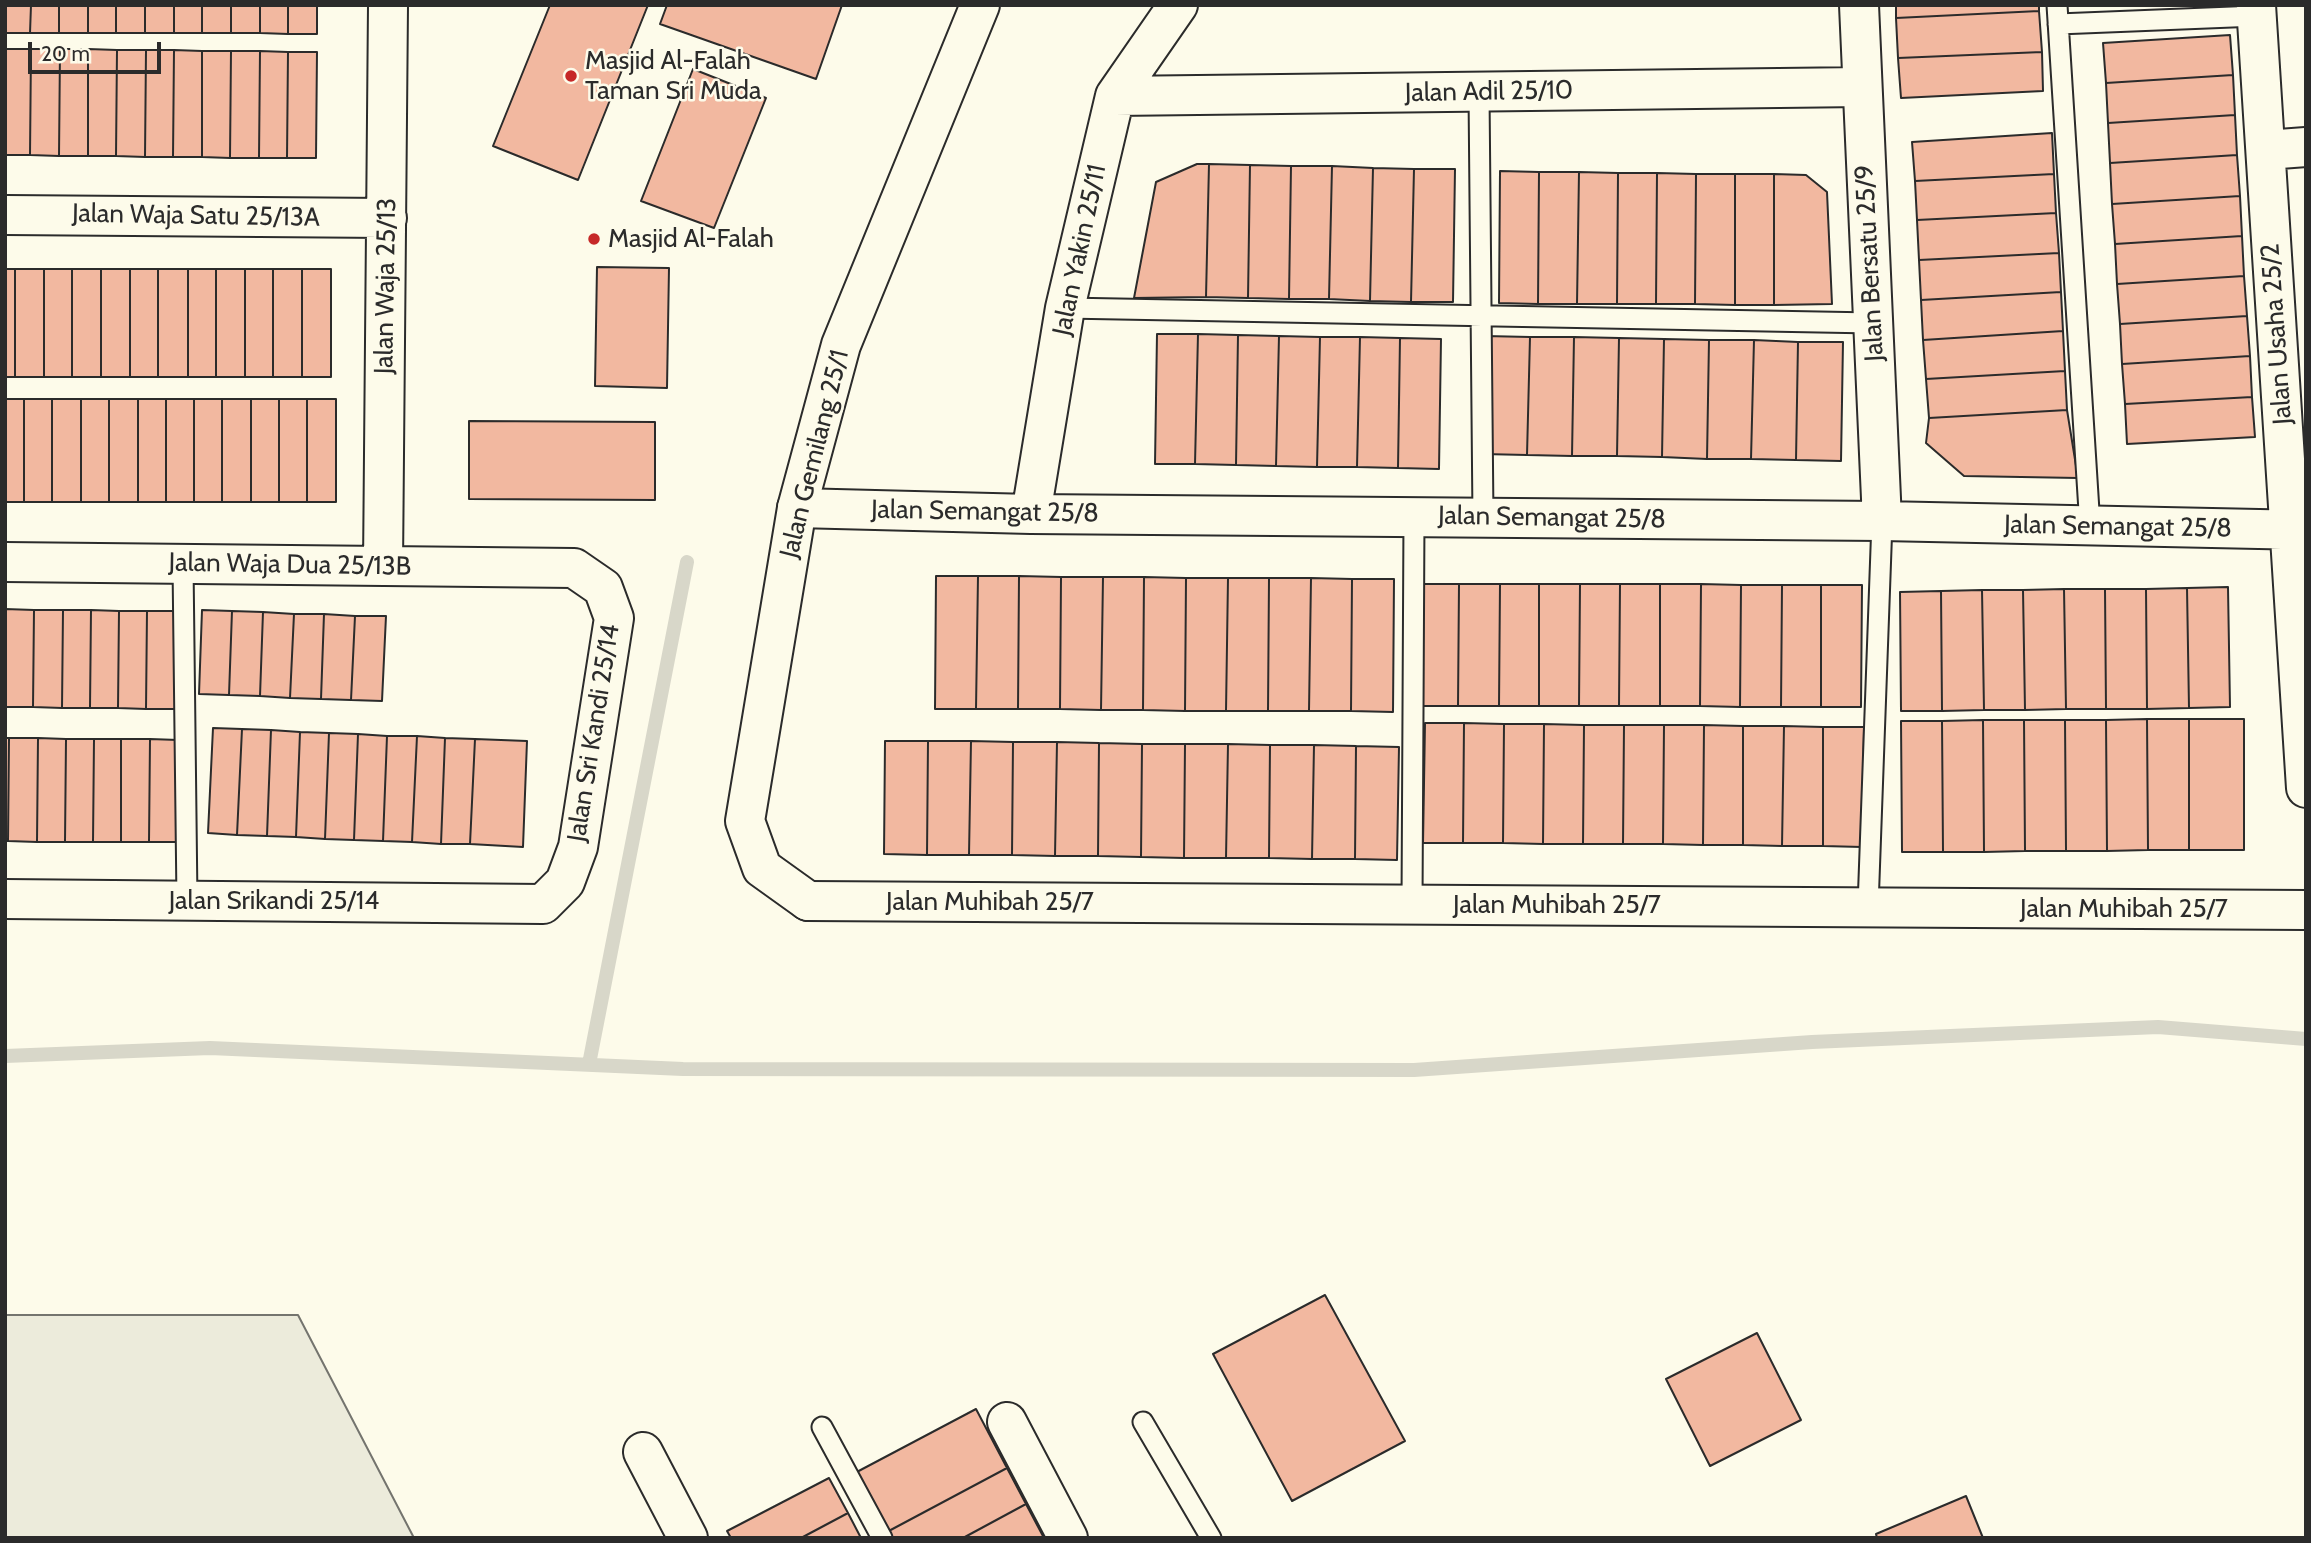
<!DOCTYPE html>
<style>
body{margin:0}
#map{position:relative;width:2311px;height:1543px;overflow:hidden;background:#fdfbea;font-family:Cabin,sans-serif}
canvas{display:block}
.frame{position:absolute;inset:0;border:7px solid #2b2b2b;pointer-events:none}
.scale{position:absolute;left:28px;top:42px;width:133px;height:32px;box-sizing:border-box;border:4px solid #2b2b2b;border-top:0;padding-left:9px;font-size:21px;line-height:24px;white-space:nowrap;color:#2b2b2b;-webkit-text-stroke:5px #fdfbea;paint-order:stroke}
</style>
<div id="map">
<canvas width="2311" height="1543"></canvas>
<div class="frame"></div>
<div class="scale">20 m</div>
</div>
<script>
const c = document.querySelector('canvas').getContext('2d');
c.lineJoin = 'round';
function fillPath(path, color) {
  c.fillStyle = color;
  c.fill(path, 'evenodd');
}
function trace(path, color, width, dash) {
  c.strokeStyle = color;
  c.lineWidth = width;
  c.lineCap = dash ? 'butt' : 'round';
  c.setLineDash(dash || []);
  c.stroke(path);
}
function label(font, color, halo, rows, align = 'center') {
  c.font = font + ' Cabin,sans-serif';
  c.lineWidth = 5;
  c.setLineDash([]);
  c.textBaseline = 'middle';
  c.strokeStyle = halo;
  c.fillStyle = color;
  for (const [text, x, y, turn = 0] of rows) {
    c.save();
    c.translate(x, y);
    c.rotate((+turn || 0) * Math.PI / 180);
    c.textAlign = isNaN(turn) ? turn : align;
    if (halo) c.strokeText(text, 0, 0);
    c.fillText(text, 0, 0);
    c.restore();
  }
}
const green = new Path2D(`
 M5 1315H298L414 1538H5Z`);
const stream = new Path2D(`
 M5 1056 210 1048 683 1069 1414 1070 1812 1042 2158 1027 2306 1039
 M589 1064 687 562`);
const building = new Path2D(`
 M5 5H31L30 33H5Z
 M31 5H59V33H30Z
 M59 5H88V33H59Z
 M88 5H116V33H88Z
 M116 5H145V33H116Z
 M145 5H174V33H145Z
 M174 5H202V33H174Z
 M202 5H231V33H202Z
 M231 5H260V33H231Z
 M260 5H288V34L260 33Z
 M288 5H317V34H288Z
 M550 5H648L578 180 493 146Z
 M667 5H842L816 79 660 24Z
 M1896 5H2039V11L1896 18Z
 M2039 11 2042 52 1898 58 1896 18Z
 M2230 35 2233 75 2106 83 2103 43Z
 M5 49H31L30 155H5Z
 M31 49H60L59 156 30 155Z
 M60 49H88V156H59Z
 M88 49 117 50 116 156H88Z
 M117 50H146L145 157 116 156Z
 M146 50H174L173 157H145Z
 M174 50 202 51V157H173Z
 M202 51H231L230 158 202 157Z
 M231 51H260L259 158H230Z
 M260 51 288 52 287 158H259Z
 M288 52H317L316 158H287Z
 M2042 52 2043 91 1901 98 1898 58Z
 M693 69 766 98 714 228 641 201Z
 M2233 75 2235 115 2108 123 2106 83Z
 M2235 115 2237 155 2110 163 2108 123Z
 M2052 133 2054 174 1915 181 1912 142Z
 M2237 155 2240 196 2112 204 2110 163Z
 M1197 164H1209L1206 297 1134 298 1156 182Z
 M1209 164 1250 165 1248 298 1206 297Z
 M1250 165 1291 166 1289 299 1248 298Z
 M1291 166H1332L1329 299H1289Z
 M1332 166 1373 168 1370 301 1329 299Z
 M1373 168 1414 169 1411 302 1370 301Z
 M1414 169H1455L1453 302H1411Z
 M1500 171 1539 172 1538 304 1499 303Z
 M1539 172H1579L1577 304H1538Z
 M1579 172 1618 173 1617 304H1577Z
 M1618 173H1657L1656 304H1617Z
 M1657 173 1696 174 1695 304H1656Z
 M1696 174H1735V305L1695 304Z
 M1735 174H1774V305H1735Z
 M1774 174 1806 175 1827 192 1832 304 1774 305Z
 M2054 174 2056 213 1917 220 1915 181Z
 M2240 196 2242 236 2115 244 2112 204Z
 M2056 213 2059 253 1919 260 1917 220Z
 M2242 236 2244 276 2117 284 2115 244Z
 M2059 253 2061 292 1921 300 1919 260Z
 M597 267 669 268 667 388 595 386Z
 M5 269H15V377H5Z
 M15 269H44V377H15Z
 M44 269H72V377H44Z
 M72 269H101V377H72Z
 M101 269H130V377H101Z
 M130 269H158V377H130Z
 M158 269H188V377H158Z
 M188 269H216V377H188Z
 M216 269H245V377H216Z
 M245 269H273V377H245Z
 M273 269H302V377H273Z
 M302 269H331V377H302Z
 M2244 276 2247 316 2120 324 2117 284Z
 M2061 292 2063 331 1923 340 1921 300Z
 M2247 316 2250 356 2122 364 2120 324Z
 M2063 331 2065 371 1926 379 1923 340Z
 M1157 334H1198L1195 464H1155Z
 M1198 334 1238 335 1236 465 1195 464Z
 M1238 335 1279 336 1276 466 1236 465Z
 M1279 336 1320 337 1317 467 1276 466Z
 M1485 336 1530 337 1527 455 1483 454Z
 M1320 337H1360L1357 467H1317Z
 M1360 337 1400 338 1398 468 1357 467Z
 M1530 337H1574L1572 456 1527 455Z
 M1574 337 1619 338 1617 456H1572Z
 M1400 338 1441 339 1439 469 1398 468Z
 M1619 338 1664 339 1662 457 1617 456Z
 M1664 339 1709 340 1707 459 1662 457Z
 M1709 340H1754L1751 459H1707Z
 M1754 340 1798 342 1796 460 1751 459Z
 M1798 342H1843L1841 461 1796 460Z
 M2250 356 2252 397 2125 404 2122 364Z
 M2065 371 2067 410 1929 418 1926 379Z
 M2252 397 2255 437 2127 444 2125 404Z
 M5 399H24V502H5Z
 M24 399H52V502H24Z
 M52 399H81V502H52Z
 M81 399H109V502H81Z
 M109 399H138V502H109Z
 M138 399H166V502H138Z
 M166 399H194V502H166Z
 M194 399H222V502H194Z
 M222 399H251V502H222Z
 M251 399H279V502H251Z
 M279 399H307V502H279Z
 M307 399H336V502H307Z
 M2067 410 2078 478 1964 476 1926 443 1929 418Z
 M469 421 655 422V500L469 499Z
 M936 576H978L976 709H935Z
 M978 576H1019L1018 709H976Z
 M1019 576 1061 577 1060 709H1018Z
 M1061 577H1103L1101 710 1060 709Z
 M1103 577H1144L1143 710H1101Z
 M1144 577 1186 578 1185 711 1143 710Z
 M1186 578H1228L1226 711H1185Z
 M1228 578H1269L1268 711H1226Z
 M1269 578H1311L1309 711H1268Z
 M1311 578 1352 579 1351 711H1309Z
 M1352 579H1394L1393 712 1351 711Z
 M1419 584H1459L1458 706H1418Z
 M1459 584H1500L1499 706H1458Z
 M1500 584H1539V706H1499Z
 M1539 584H1580L1579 706H1539Z
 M1580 584H1620L1619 706H1579Z
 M1620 584H1660V706H1619Z
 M1660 584H1701L1700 706H1660Z
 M1701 584 1741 585 1740 707 1700 706Z
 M1741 585H1782L1781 707H1740Z
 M1782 585H1821V707H1781Z
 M1821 585H1862L1861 707H1821Z
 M2228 587 2230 707 2189 708 2187 588Z
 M2187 588 2189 708 2147 709 2146 589Z
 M2064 589 2066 709 2025 710 2023 590Z
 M2064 589H2105L2106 709H2066Z
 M2105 589H2146L2147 709H2106Z
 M1982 590 1984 710 1942 711 1941 591Z
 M1982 590H2023L2025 710H1984Z
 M1941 591 1942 711H1901L1900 592Z
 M5 609 34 610 33 707H5Z
 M34 610H63L62 708 33 707Z
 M63 610H91L90 708H62Z
 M91 610 119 611 118 708H90Z
 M202 610 232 611 229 695 199 694Z
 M119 611H147L146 709 118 708Z
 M147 611H176L175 709H146Z
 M232 611 263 612 260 696 229 695Z
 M263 612 294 614 290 698 260 696Z
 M294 614H324L321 699 290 698Z
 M324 614 355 616 351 700 321 699Z
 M355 616H386L382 701 351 700Z
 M2147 719H2189V850H2148Z
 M2147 719 2148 850 2107 851 2106 720Z
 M2189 719H2244V850H2189Z
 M1983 720H2024L2025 851 1984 852Z
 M1983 720 1984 852H1943L1942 721Z
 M2024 720H2065L2066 851H2025Z
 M2065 720H2106L2107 851H2066Z
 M1901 721H1942L1943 852H1902Z
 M1425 723H1464L1463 843H1423Z
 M1464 723 1504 724 1503 843H1463Z
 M1504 724H1544L1543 844 1503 843Z
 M1544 724 1584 725 1583 844H1543Z
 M1584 725H1624L1623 844H1583Z
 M1624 725H1664L1663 844H1623Z
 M1664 725H1704L1703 845 1663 844Z
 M1704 725 1743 726V845H1703Z
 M1743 726H1784L1782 846 1743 845Z
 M1784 726 1823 727V846H1782Z
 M1823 727H1864L1862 847 1823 846Z
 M213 728 242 729 237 835 208 833Z
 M242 729 271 730 267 836 237 835Z
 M271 730 300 732 296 837 267 836Z
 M300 732 329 733 325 839 296 837Z
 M329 733 358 734 354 840 325 839Z
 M358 734 387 736 383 841 354 840Z
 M387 736H417L412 842 383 841Z
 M417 736 445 738 441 844 412 842Z
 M5 738H9L8 841H5Z
 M9 738H38L37 842 8 841Z
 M38 738 66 739 65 842H37Z
 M445 738 475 739 470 844H441Z
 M66 739H94L93 842H65Z
 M94 739H121V842H93Z
 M121 739H150L149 842H121Z
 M150 739 178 740 177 842H149Z
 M475 739 527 741 523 847 470 844Z
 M885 741H928L927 855 884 854Z
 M928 741H971L969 855H927Z
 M971 741 1013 742 1012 855H969Z
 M1013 742H1057L1055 856 1012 855Z
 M1057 742 1099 743 1098 856H1055Z
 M1099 743 1142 744 1141 857 1098 856Z
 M1142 744H1185L1184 858 1141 857Z
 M1185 744H1228L1226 858H1184Z
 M1228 744 1270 745 1269 858H1226Z
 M1270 745H1314L1312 859 1269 858Z
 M1314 745 1356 746 1355 859H1312Z
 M1356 746 1399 747 1397 860 1355 859Z
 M1325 1295 1405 1441 1292 1501 1213 1354Z
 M1757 1333 1801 1420 1710 1466 1666 1379Z
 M976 1409 1007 1468 885 1533 853 1474Z
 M1007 1468 1026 1504 963 1538H887L885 1533Z
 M829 1478 848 1513 801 1538H731L727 1531Z
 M1966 1496 1983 1538H1877L1876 1534Z
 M1026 1504 1044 1538H963Z
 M848 1513 861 1538H801Z`);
const service = new Path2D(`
 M2057 5 2090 527
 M2058 24 2257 16
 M1479 93 1483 518
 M1065 308 1873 323
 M183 564 187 901
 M1412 904 1414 517
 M1868 907 1882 521
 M1143 1422 1211 1538
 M822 1427 882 1538`);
const minor = new Path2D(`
 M1859 5 1882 521
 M2256 5 2306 788
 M1115 96 1862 87
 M2266 150 2306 147
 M5 215 387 218
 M797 508 1031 514 1882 521 2306 530
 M1031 514 1065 308 1115 96 1178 5
 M5 562 574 568 603 588 614 618 578 847 565 882 543 904 5 899
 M383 566 388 5
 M808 901 2306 910
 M1007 1422 1068 1538
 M643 1452 688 1538`);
const tertiary = new Path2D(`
 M808 901 762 868 745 821 797 508 841 345 980 5`);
const markers = [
 [571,76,7,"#c62828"],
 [594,239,7,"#c62828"]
];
const poiNames = [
 ["Masjid Al-Falah",585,61],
 ["Taman Sri Muda",585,91],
 ["Masjid Al-Falah",608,239]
];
const streetNames = [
 ["Jalan Adil 25/10",1489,92,-1],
 ["Jalan Waja Satu 25/13A",196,216,1],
 ["Jalan Yakin 25/11",1080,250,-78],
 ["Jalan Bersatu 25/9",1870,263,-93],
 ["Jalan Waja 25/13",386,286,-89],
 ["Jalan Usaha 25/2",2277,334,-94],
 ["Jalan Gemilang 25/1",815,454,-76],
 ["Jalan Semangat 25/8",985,512,1],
 ["Jalan Semangat 25/8",1552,518,1],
 ["Jalan Semangat 25/8",2118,527,1],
 ["Jalan Waja Dua 25/13B",290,565,1],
 ["Jalan Sri Kandi 25/14",594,733,-81],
 ["Jalan Srikandi 25/14",274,901],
 ["Jalan Muhibah 25/7",990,902],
 ["Jalan Muhibah 25/7",1557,905],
 ["Jalan Muhibah 25/7",2124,909]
];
fillPath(green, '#ecebdb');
trace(green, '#74746e', 2);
trace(stream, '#d8d7c9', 14);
fillPath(building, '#f2b8a0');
trace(building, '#2b2b2b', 2);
trace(service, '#2b2b2b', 23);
trace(minor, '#2b2b2b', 42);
trace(tertiary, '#2b2b2b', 42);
trace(service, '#fdfbea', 19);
trace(minor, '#fdfbea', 38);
trace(tertiary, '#fdfbea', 38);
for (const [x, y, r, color] of markers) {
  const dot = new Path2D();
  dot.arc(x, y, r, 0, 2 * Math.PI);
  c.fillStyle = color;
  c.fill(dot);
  trace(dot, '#fdfbea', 2.5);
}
label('26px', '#2b2b2b', '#fdfbea', poiNames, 'left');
label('26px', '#2b2b2b', '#fdfbea', streetNames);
</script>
